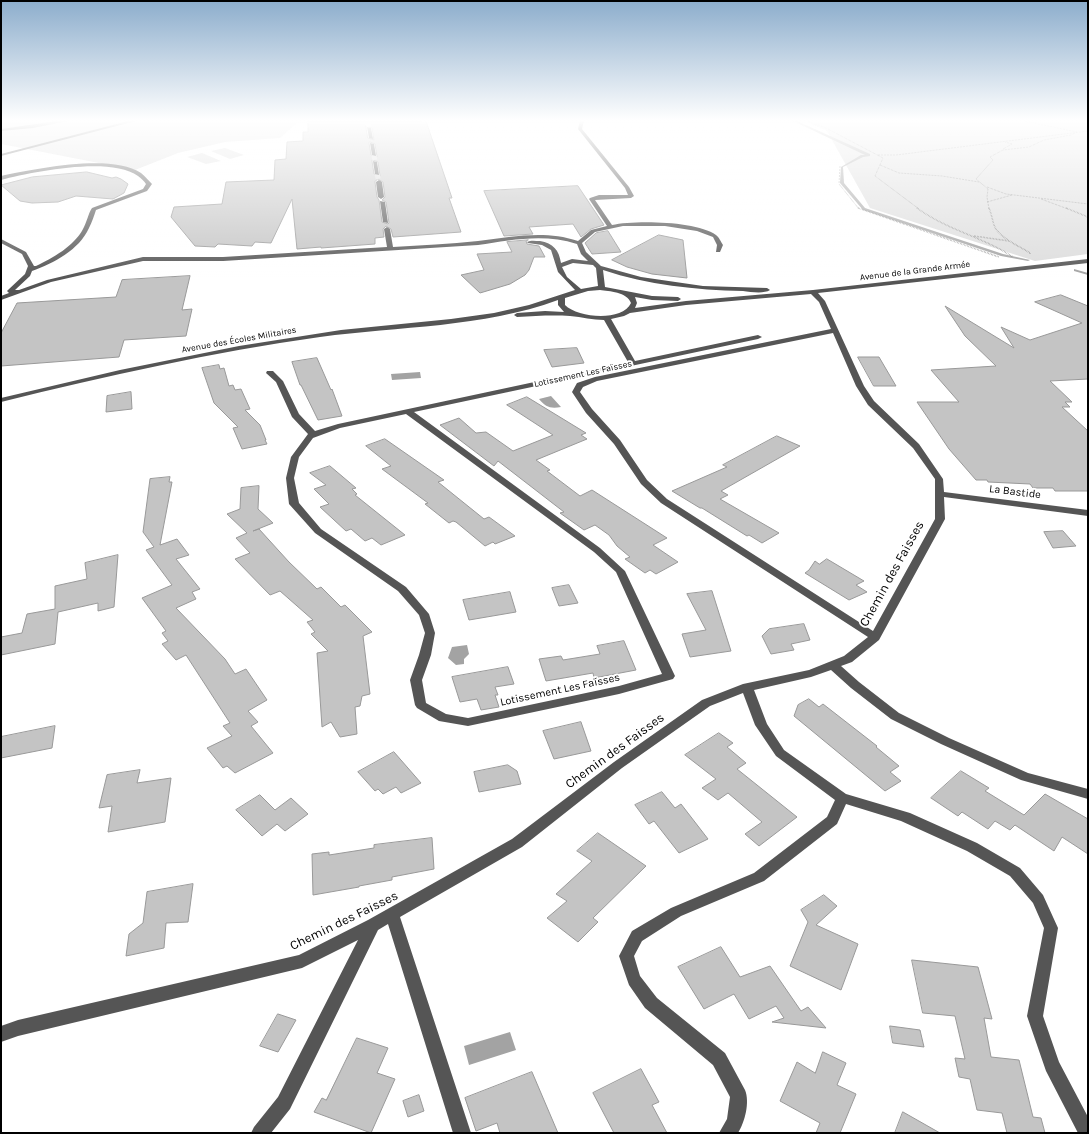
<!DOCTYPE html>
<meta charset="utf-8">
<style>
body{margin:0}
#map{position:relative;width:1089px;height:1134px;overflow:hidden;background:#fff;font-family:Karla,sans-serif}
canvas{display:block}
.frame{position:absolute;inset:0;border:2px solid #000;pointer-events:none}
</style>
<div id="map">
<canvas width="1089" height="1134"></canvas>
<div class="frame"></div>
</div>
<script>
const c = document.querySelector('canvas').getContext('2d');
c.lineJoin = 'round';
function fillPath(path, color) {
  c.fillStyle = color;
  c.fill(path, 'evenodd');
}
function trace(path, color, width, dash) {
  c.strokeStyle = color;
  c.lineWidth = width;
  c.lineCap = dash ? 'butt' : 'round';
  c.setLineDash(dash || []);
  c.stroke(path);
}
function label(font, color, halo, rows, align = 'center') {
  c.font = font + ' Karla,sans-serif';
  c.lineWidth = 4;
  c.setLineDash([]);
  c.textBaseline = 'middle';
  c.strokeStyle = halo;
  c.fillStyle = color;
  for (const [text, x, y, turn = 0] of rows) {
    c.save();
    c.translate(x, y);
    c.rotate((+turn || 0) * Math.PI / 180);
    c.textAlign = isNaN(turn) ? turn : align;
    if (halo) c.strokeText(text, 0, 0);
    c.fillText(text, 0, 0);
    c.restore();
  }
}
const green = new Path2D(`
 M1 121H299L280 138 225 142 178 153 135 170 1 144Z
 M804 121H1088V254L1035 261 870 208 827 131Z
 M225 148 244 155 230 159 211 151Z
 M202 153 221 161 206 164 187 157Z`);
const water = new Path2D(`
 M420 372 421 378 392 380 391 374Z
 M551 396 561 407C550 409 546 407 539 399Z
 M467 645 469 654 464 659V664L456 665 448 658 452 647Z
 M510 1032 516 1050 469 1065 464 1046Z`);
const stream = new Path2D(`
 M797 121 870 154V156L863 157 843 167 844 183 865 208 1003 254 1030 260 1028 261 1001 256 863 210 840 183 841 167 861 155H865L793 121Z
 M1074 269 1088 273V275L1074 271Z`);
const building = new Path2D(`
 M426 121 452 198H449L461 232 393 237 391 229 386 226 383 229 384 237 375 238V244L321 248V247L297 249 292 199 271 243 255 242 252 246 218 244 215 247 195 246 171 217 174 207 222 204 226 182 274 180 275 160 286 159 287 142 303 141V132H308V122ZM366 126 372 128 374 140 368 138ZM370 142 375 144 377 157 371 155 369 143ZM373 160 378 162 380 176 374 174 372 161ZM378 179 383 182 385 197 382 200 386 202 389 223 388 224 382 222 379 200 377 197 375 182Z
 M87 172 112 178 116 177 121 179 128 184 124 193 113 199 76 196 58 202 32 203 20 201 1 185 32 177Z
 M578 186 604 225 591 229 581 237 573 224 529 227 533 234 504 236 484 191Z
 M608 231 621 252 592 254 585 243 596 233Z
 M659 235 683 240 687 278 652 274 627 267 612 260Z
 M528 240 526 241 527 244 539 246 545 257H534L529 270 525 275 510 284 480 293 461 275 484 270 477 254 512 252 507 242Z
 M190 276 182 310 192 309 186 336 124 340 119 357 1 366V333L17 303 116 297 122 280Z
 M1061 295 1088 306V379L1050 381 1072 402H1065L1070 407H1062L1088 431V491H1055L1053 488H1033L1030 484 988 482 987 480H976L949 449 917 402H959L931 370 996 366 965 336 945 306 1014 348 1001 327 1030 340 1082 323 1035 302Z
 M577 348 584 363 552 367 544 350Z
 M858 357H879L896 386H874Z
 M317 358 331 390 332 389 342 416 318 420 301 385H300L292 362Z
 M219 365 220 369 224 368 229 386 233 385 235 390 241 389 250 409 245 410 260 425 266 440H265L267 444 242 449 233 428 238 427 214 403 202 368Z
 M131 392 132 409 106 412 107 396Z
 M527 397 586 433 581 435 587 439 536 460 550 470 547 471 580 496 592 490 667 538 653 545 678 562 656 574 650 570 645 573 625 559 630 557 617 546 609 535 595 525 584 530 560 513 564 512 498 461 494 466 440 425 459 418 476 433 486 432 513 451 553 435 507 405Z
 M777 436 800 446 721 491 728 495 720 499 779 533 762 543 749 535 747 536 702 508H700L672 491 727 467 723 465Z
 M385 439 444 480 438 482 484 519 489 517 515 536 495 544 493 542 485 546 456 522 453 521 449 523 425 504 428 503 382 469 391 466 366 446Z
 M330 466 356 488 352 489 357 494 355 495 405 535 381 545 372 538 365 541 351 529 346 531 320 507 329 504 314 489 326 485 310 473Z
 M170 477 169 482H172L160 545 177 539 189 555 176 559 200 589 192 592 196 599 176 608 225 659 235 674 246 669 267 700 248 711 258 722 251 726 273 753 235 773 227 766 223 768 207 748 232 736 223 726 230 723 186 655 176 660 162 644 168 641 162 633 166 631 142 598 172 585 146 550 154 547 143 532 150 479Z
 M259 486 258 509 273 523 253 531 259 529 289 562 317 589 321 587 341 607 345 605 372 632 363 636 370 694 362 696 360 706 355 707 357 734 340 737 331 722 322 727 317 653 328 651 311 634 315 632 307 622 313 620 280 591 270 595 235 559 250 553 236 538 247 533 227 514 240 509 241 488Z
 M1063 531 1076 546 1053 548 1044 532Z
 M118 555 114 607 98 611V603L58 612 55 644 1 655V637L22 633 27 614 55 609V586L87 579 85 563Z
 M827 559 864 581 856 585 867 592 849 600 805 573 809 570 815 561 819 564Z
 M569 585 578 603 559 606 552 588Z
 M712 591 731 651 690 657 682 634 706 630 687 594Z
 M510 592 516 612 469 620 463 600Z
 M804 624 810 640 791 644 794 650 771 654 762 636 769 629Z
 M624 641 636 670 594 678 593 673 546 681 539 659 561 656 563 660 600 654 597 646Z
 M508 667 514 684 495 687 498 695H495L499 707 481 710 477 699 460 702 452 677Z
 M809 699 819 707 823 704 877 746 876 747 899 766 890 772 901 781 885 791 794 716 798 705Z
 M581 722 591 751 554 759 543 731Z
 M55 726 52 748 1 758V737Z
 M719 733 733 743 727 747 746 763 737 769 797 817 759 846 745 834 762 822 728 793 718 800 702 788 716 779 685 755Z
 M394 752 421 783 401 793 396 787 383 794 378 789 375 791 358 772Z
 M508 765 517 771 521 784 479 792 474 772Z
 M140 770 137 783 171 778 165 822 108 832 112 806 99 808 107 775Z
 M961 771 989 788 985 791 1024 815 1045 794 1088 819V854L1062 837 1054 851 1015 825 1010 830 995 821 988 829 962 812 958 816 931 798Z
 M662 792 675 808 681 804 708 839 679 853 654 821 649 824 635 805Z
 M260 795 275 810 291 798 308 814 285 831 277 824 262 836 236 810Z
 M598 833 646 866 593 918 598 922 578 942 547 918 567 901 556 894 592 861 577 851Z
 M432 838 434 869 392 877V880L359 886V887L313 895 312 854 329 852V855L374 848V845Z
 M193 884 188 922 166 923 164 948 126 956 129 934 143 923 147 892Z
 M824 895 837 906 816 925 858 944 841 990 790 966 808 922 801 910Z
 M721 947 740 977 770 966 801 1011 808 1007 826 1028 772 1022 784 1018 776 1006 749 1019 734 994 704 1009 678 967Z
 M912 960 978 967 992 1019 984 1018 991 1057 1019 1060 1033 1117 1041 1118 1045 1133H1007L1002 1113 977 1110 970 1079 959 1077 955 1058 965 1059 955 1016 923 1013Z
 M278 1014 296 1020 278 1052 260 1046Z
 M890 1026 920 1030 924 1047 893 1043Z
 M357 1038 388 1048 377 1073 395 1079 371 1133 314 1112 322 1098 326 1100Z
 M823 1052 846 1063 837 1085 856 1094 840 1133H816L820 1123 780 1101 797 1062 815 1073Z
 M641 1069 659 1102 652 1105 667 1133H614L593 1093Z
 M532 1072 558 1133H500L497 1123 476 1131 465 1098Z
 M419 1095 424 1111 408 1117 403 1101Z
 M903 1112 940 1133H895Z`);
const minorTunnel = new Path2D(`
 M368 122 369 128
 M374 155 375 162
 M377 174 379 182`);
const pathFar1 = new Path2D(`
 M807 121 826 128 883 158 875 176 919 209
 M1003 149 1012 144 1005 142
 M878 155H896L1088 131
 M880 165 899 173 942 176 979 182
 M840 166 839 184 859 209
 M987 187 1006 194 1088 204
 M1041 199 1068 209
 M987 202 1012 195
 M989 209 987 197 988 189 976 179 993 160 990 157 1003 150 1029 147 1044 140 1071 135 1077 132 1024 121`);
const path = new Path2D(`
 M858 208 999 257
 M917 208C947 230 983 237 1013 257
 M989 208C992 215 993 225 996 229 1004 240 1019 246 1030 253V255
 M1066 208 1088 217
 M974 236 1009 241`);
const minor = new Path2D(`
 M57 121H68L33 128 1 131V129Z
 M128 121H136L1 156V154Z
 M580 121H584L582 129 629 187 634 196 631 198 595 200 612 225C635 220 697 221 716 235 719 237 721 242 723 245L720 252H716L717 245 713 237 697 231 665 226H623L595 232 582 243 586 252 601 266 641 277 703 286 767 288 770 290C764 294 751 292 743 291 695 290 648 285 603 270L605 287 652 296 678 297 681 299 678 301 652 300 635 297 637 303 635 308 686 301 813 290 1088 259V263L818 293 825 301 864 386 874 401 919 444 943 479 944 492 1088 510V516L944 497 945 519 879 640 852 662 841 666 859 682 899 713 949 738 1028 773 1088 789V799L1021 780 941 744 891 719 851 688 831 670 811 677 754 690 767 724 784 750 846 794 910 813 977 843 1020 868 1043 895 1058 928 1043 1016 1059 1062 1088 1117V1133H1078L1046 1071 1027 1016 1044 928 1033 903 1010 876 967 851 901 821 846 804 837 824 764 881 681 916 642 941 634 956 640 976 657 998 725 1053 745 1090C750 1102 745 1122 738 1133H719L727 1119 730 1097 713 1065 645 1008 629 985 619 956 632 931 671 908 754 873 827 817 835 800 776 756 755 725 743 693 710 706 622 768 522 847 400 917 471 1133H453L388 924 378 930 290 1109 271 1133H251L254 1127 278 1097 358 940 302 968 18 1036 1 1042V1026L18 1020 299 955 368 920 512 839 614 762 702 700 743 684 809 670 844 656 868 637 661 503 641 484 614 444 586 413 572 392 577 383 595 377 831 329 819 302 811 294 686 305 630 313 624 316 611 319 635 361 758 335 762 337 758 339 414 412 600 548 625 571 675 676 673 679 619 694 468 726 439 721 417 708 415 705 410 680 419 655 425 633 419 615 398 591 315 533 289 504 286 478 291 457 308 434 292 417 276 382 266 373 267 371H273L283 381 299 414 315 431 338 424 628 362 604 320C593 320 582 317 570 316 552 315 535 316 517 317L514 315 517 313 545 311 564 312 558 305V300C482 328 400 326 320 337 213 352 106 376 1 402V398L120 370 239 346 341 330 451 319 494 313 529 305 575 290 558 272 551 250 542 245 528 243 527 242C531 240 535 241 540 241 553 243 559 250 561 263L572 259 588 261 581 254 577 244C544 233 511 240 478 245L223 261H143L51 282 1 300V296L9 293 7 291 8 290 25 274 28 266 22 254 1 243V239L26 252 34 266H36C53 258 74 246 83 229 87 222 88 214 92 208L143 189 146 184C144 181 141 178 138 176 110 156 32 172 1 180V176C35 169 111 153 141 173 145 176 148 180 152 184L147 191 96 210C94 216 92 222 89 228 79 250 54 263 32 271L30 276 15 290H19L47 280 143 257H223L387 247 384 229 387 227 390 229 393 247C421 245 450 244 478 241 513 237 544 230 578 241L591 230 607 226 589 199 590 198 599 195H628L625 188 578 129ZM573 263 593 265 596 268 598 286 581 289 567 277 562 267ZM600 290C609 291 627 292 631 303 622 322 578 318 565 305V298L588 291ZM833 333 856 386 868 405 913 448 935 479V519L873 631 667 499 647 480 620 440 592 409 580 392 583 387 597 381ZM406 414 594 552 616 572 662 674 619 686 468 718 446 714 426 703 422 680 431 655 435 633 429 614 406 587 321 529 299 503 294 478 299 457 313 438 340 428Z
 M367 127 371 128 373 139 369 138Z
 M370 143 374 144 376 156 372 155Z
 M373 161 377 162 379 175 375 174Z
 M379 180 382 182 384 197 381 199 378 197 376 182Z
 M380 201 385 202 388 223 383 222Z`);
const farStreetnames = [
 ["Avenue de la Grande Armée",915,271,-7],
 ["Avenue des Écoles Militaires",239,340,-10],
 ["Lotissement Les Faïsses",583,374,-12]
];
const streetNames = [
 ["La Bastide",1015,492,7],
 ["Lotissement Les Faïsses",560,690,-12]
];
const nearStreetnames = [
 ["Chemin des Faisses",892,574,-61],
 ["Chemin des Faisses",615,751,-36],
 ["Chemin des Faisses",344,921,-26]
];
fillPath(green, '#dcdcdc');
fillPath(water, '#a3a3a3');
fillPath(stream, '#a3a3a3');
fillPath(building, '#c4c4c4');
trace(building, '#999', 1);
trace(minorTunnel, '#d9d9d9', 5, [5, 2.5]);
trace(pathFar1, '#777', 1, [0.5, 1]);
trace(path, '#777', 1.5, [0.5, 1]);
fillPath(minor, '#555');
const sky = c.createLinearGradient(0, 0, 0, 280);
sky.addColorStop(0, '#8cadcc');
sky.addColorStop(0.43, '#fff');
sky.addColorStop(1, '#ffffff00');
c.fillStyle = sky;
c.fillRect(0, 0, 1089, 280);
label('9px', '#000', '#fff', farStreetnames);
label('11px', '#000', '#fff', streetNames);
label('13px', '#000', '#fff', nearStreetnames);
</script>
